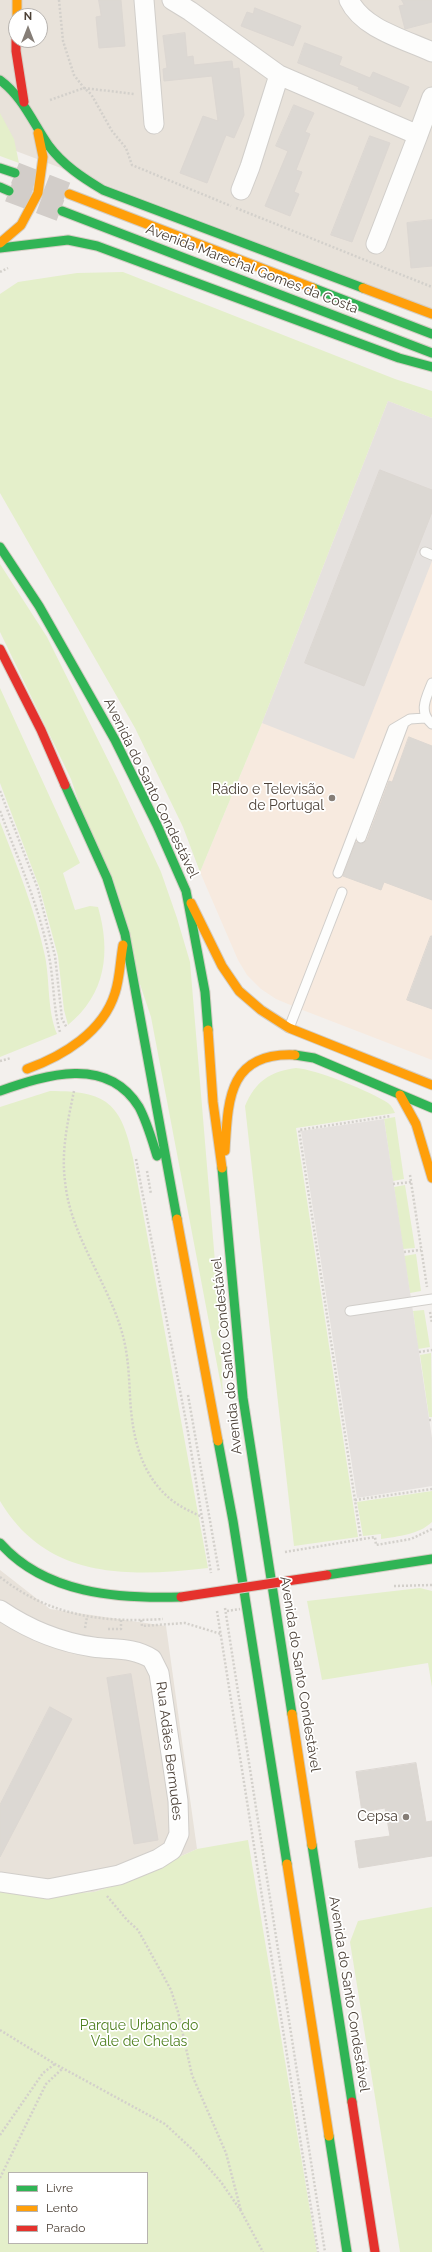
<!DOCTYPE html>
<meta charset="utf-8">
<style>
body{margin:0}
#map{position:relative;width:432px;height:2252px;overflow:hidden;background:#f3f0ed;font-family:Raleway,sans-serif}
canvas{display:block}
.legend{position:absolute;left:8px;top:2172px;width:140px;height:72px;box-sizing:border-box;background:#fff;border:1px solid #b7b3af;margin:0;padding:5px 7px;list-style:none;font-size:12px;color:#4c4137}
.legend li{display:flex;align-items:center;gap:8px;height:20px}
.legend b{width:20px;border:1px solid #b7b3af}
.north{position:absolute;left:8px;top:8px;width:40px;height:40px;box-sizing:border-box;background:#fff;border:1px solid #b7b3af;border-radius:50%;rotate:0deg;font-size:11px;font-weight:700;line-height:16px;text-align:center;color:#4c4137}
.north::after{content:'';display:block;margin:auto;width:14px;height:18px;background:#867e77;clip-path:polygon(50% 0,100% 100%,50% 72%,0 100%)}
</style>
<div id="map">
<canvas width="432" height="2252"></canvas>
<ul class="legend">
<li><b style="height:5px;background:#30b455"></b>Livre</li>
<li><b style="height:5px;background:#ff9f0a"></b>Lento</li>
<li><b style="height:5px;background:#e5322d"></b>Parado</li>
</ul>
<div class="north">N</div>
</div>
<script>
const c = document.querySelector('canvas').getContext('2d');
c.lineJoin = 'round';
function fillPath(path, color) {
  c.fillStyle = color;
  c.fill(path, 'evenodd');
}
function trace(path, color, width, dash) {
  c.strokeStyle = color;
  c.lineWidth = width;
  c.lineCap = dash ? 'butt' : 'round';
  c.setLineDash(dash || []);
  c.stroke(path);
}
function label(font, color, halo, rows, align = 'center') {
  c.font = font + ' Raleway,sans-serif';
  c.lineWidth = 3.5;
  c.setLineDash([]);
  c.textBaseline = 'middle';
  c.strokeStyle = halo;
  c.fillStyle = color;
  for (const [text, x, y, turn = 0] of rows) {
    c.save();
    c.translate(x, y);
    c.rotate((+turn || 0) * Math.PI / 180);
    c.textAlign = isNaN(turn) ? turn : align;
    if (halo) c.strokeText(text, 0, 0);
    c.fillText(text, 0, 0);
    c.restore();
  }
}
const residential = new Path2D(`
 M0 0H432V313L236 234 0 145ZM16 16H40V40H16Z
 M0 1570 50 1609 166 1626 197 1849 120 1884 94 1892 34 1896 0 1891Z`);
const commercial = new Path2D(`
 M388 401 432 418V1060L300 1009 276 999 261 989 247 975 238 960 200 872 262 723Z`);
const green = new Path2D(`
 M0 113 14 139 19 163 0 156Z
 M123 272 395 379 432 391V418L388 401 262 723 200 872 183 827 135 728 0 493V294L18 282 77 273Z
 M0 564 47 637 118 780 161 872 177 918 190 962 219 1310 223 1396 151 1017 71 779 0 632Z
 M0 688 80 863 63 873 75 910 90 906 98 907C111 952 106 994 68 1025L64 1010 58 956 40 889 0 783Z
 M0 822C17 866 35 910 45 956 50 981 47 1010 57 1034L0 1057Z
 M296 1068C315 1069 372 1092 388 1103 392 1106 393 1109 395 1113L296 1128 358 1537 294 1546 245 1106C256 1081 269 1072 296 1068Z
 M50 1091C107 1091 121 1103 133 1158L208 1568C128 1577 47 1580 0 1501V1107Z
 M395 1117 404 1179 393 1181 384 1119Z
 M405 1185 415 1248 403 1249 394 1187Z
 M416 1254 421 1291 410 1293 404 1256Z
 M424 1310 430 1347 418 1349 413 1311Z
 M431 1353 432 1417H429L420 1355Z
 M432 1491V1522C418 1535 399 1536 381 1539V1534L363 1536 357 1502Z
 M420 1588 432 1591V1687L428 1663 322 1680 307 1601Z
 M248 1840 317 2252H0V1891L34 1896 94 1892 120 1884 197 1849ZM9 2173H147V2243H9Z
 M432 1907V2252H400L350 1942 358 1921Z`);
const parking = new Path2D(`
 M388 401 432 418V561L354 759 262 723Z
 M384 1119 432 1438V1486L357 1498 301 1131Z`);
const building = new Path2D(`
 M99 0H121L125 46 99 48 96 17 101 16Z
 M402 0H432V22L405 29 399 6 404 5Z
 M255 8 301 26 293 46 241 26 247 12 253 14Z
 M185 33 187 57 193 56 194 65 232 61 233 69 239 68 244 115 234 138 226 135 207 183 180 173 203 116 218 121 212 76 164 81 163 69 167 68 163 36Z
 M305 43 342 57 339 65 370 78 373 72 409 87 400 107 358 89 359 87 298 63Z
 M294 105 314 113 305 132 310 134 296 170 302 172 294 192 299 194 290 216 265 206 288 151 276 146Z
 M370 136 390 143 352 242 331 235Z
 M432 220V266L411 268 407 223Z
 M380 470 432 490V512L364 686 305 663Z
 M409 737 432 746V900L384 882 381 890 343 876 356 842 362 844 367 840 389 781 392 782Z
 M431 936H432V1009L407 1000Z
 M131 1674 158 1840 134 1844 107 1678Z
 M50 1707 72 1719 0 1857V1805Z
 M416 1763 426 1822 432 1821V1856L359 1868 355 1841 390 1836 385 1808 362 1812 356 1772Z`);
const primaryTunnel = new Path2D(`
 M15 173 69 194
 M9 191 62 211`);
const path = new Path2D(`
 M59 0 63 41 74 75 84 88 91 94 112 131 126 148 132 165 231 206
 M50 100 84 88 134 94
 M236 208 432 287
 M0 272 8 268
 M0 791 38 889 55 956 62 1019 67 1028
 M0 811C18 859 39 906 49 956 54 981 53 1007 60 1032
 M0 1061 11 1058
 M74 1091C68 1120 61 1151 65 1181 70 1236 109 1283 123 1336 128 1355 129 1376 130 1396 132 1435 140 1476 173 1501 182 1508 192 1512 202 1517
 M136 1159 188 1432 211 1573
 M147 1171 151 1194
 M410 1175 427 1287
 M393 1184 411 1182
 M404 1252 421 1250
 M430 1312 432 1323
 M419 1352 432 1350
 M188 1395 219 1572
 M429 1420H432
 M355 1500 432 1489
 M361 1540 299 1130 391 1116
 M285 1552 375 1537 376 1545 411 1539 432 1529
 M0 1577C50 1616 102 1623 163 1619
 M394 1586 432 1585
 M225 1608 325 2252
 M217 1611 318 2252
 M141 1620 142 1626 185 1623 221 1634
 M85 1628 87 1617
 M108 1629H121V1620
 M107 1896 127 1920 138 1930 171 1990 178 2012 192 2075 226 2153 241 2211
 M0 2030 55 2064 165 2124 194 2151 221 2182 241 2211 263 2252
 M0 2135 43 2073 55 2064
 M0 2178 46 2084 63 2068`);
const lane = new Path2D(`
 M425 552 432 555
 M432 683C426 698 418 712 432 724
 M361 838 404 723
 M338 873 393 729 410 719 425 718
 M289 1028 342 892
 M350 1311 432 1299`);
const street = new Path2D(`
 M144 0 154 124
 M172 0 190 11 279 75 418 135 432 97
 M349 0C363 29 404 39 432 52
 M241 190 250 167 279 75
 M376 244 418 135
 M0 1610C28 1629 59 1642 93 1647 114 1650 133 1647 152 1659L159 1673 178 1801 179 1834 172 1850 158 1859 119 1875 48 1889 0 1882`);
const fast = new Path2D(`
 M0 80C23 97 33 123 49 146 63 165 83 178 103 190L363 288
 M0 168 15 173
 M0 187 9 191
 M62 211 432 353
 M0 248 68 240 97 246 399 358 432 367
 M313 288 432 334
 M0 547 39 606 115 740 157 825 186 891 205 992 208 1030
 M65 785 107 878 125 934 177 1219
 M295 1055 314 1058 432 1108
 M0 1091C46 1075 107 1055 139 1107 147 1122 152 1140 157 1156
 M222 1168 243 1398 292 1714
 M218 1441 233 1521 287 1864
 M0 1543C45 1594 118 1599 181 1597
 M327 1575 432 1559
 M312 1845 352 2102
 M329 2136 347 2252`);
const slow = new Path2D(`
 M17 0V16
 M69 194 313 288
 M0 243 21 225 38 193 43 157 38 133
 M363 288 432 314
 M191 903 222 966 239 991 261 1010 289 1028 432 1085
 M208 1030 213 1102 222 1168
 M27 1069C63 1056 103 1032 115 993 120 978 120 961 123 945
 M400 1095 416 1124 432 1178
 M225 1151C228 1100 228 1052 295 1055
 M177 1219 218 1441
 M292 1714 312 1845
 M287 1864 329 2136`);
const jam = new Path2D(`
 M16 37V51L24 102
 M0 649 41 730 65 785
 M352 2102 375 2252`);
const pathBridge = new Path2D(`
 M227 1611 240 1609`);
const jamBridge = new Path2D(`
 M181 1597 327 1575`);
const markers = [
 [332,798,4,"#867e77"],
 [406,1817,4,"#867e77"]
];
const streetNames = [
 ["Avenida Marechal Gomes da Costa",252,269,21],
 ["Avenida do Santo Condestável",151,788,64],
 ["Avenida do Santo Condestável",227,1356,-96],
 ["Avenida do Santo Condestável",300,1674,81],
 ["Rua Adães Bermudes",169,1751,83],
 ["Avenida do Santo Condestável",349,1994,81]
];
const poiNames = [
 ["Rádio e Televisão",324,790],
 ["de Portugal",324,806],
 ["Cepsa",398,1817]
];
const parkNames = [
 ["Parque Urbano do",139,2026],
 ["Vale de Chelas",139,2042]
];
fillPath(residential, '#e8e2da');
fillPath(commercial, '#f7eadf');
fillPath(green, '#e4efca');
fillPath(parking, '#e5e1de');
fillPath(building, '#dcd8d3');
trace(building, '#dcd7d2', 1);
trace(primaryTunnel, '#d2cdc9', 22, [22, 11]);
trace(lane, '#d1ceca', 11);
trace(street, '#d1ceca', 21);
trace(fast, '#d4cdc3', 11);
trace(slow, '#d4cdc3', 11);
trace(jam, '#d4cdc3', 11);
trace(path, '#d3d0cb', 2.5, [2, 2]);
trace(lane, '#fdfdfc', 9);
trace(street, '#fdfdfc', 19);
trace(fast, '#30b455', 9);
trace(slow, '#ff9f0a', 9);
trace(jam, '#e5322d', 9);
trace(jamBridge, '#d4cdc3', 11, []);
trace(pathBridge, '#d3d0cb', 2.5, [2, 2]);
trace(jamBridge, '#e5322d', 9);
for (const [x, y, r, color] of markers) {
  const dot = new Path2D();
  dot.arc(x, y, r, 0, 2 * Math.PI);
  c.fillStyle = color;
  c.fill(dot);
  trace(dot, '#fff', 1.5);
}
label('14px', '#4c4137', '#fff', streetNames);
label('14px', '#4c4137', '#fff', poiNames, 'right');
label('14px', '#4f8020', '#fff', parkNames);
</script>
